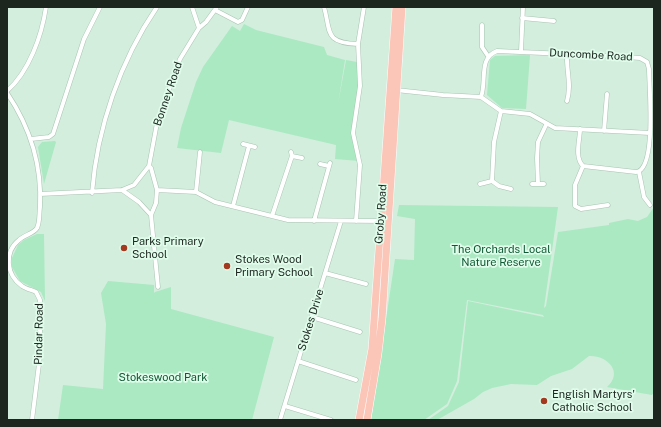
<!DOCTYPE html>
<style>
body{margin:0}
#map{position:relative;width:661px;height:427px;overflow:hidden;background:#d3eedd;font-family:"Public Sans",sans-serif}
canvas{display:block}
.frame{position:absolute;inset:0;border:8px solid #1c261f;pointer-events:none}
</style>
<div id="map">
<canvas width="661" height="427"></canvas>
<div class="frame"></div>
</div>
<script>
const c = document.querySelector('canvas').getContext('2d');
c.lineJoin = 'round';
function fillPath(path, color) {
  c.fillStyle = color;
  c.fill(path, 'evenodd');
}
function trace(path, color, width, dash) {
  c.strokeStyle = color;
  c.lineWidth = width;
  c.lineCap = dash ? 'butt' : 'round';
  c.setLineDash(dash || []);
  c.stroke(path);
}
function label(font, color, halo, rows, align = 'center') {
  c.font = font + ' "Public Sans",sans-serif';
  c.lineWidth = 3.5;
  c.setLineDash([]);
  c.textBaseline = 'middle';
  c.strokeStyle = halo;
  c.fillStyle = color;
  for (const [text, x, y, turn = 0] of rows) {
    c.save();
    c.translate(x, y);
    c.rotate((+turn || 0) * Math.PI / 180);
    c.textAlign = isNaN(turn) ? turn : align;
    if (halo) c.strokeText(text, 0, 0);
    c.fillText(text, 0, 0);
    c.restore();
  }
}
const green = new Path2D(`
 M244 24 256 30 324 47 327 55 345 60 338 104 346 60 357 62 360 80 353 132 359 161 335 159 336 145 229 120 221 153 177 148 181 128 196 82 203 67 232 26 240 31Z
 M530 55 526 109 502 108 487 95 490 60 495 56Z
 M55 141 56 142 44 184 38 147 42 142Z
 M399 205 558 207 544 308 546 306 558 232 609 225V223L628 219 638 221 647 217 654 207V392L652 395 607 387C624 372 607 355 589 356L572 369 551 376 537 385 511 384 492 388 483 392 474 399 437 420H428L448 406 459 382 468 301 544 317 543 315 467 300 457 381 447 404 424 420H371L395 259 414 260 415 219 397 216Z
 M37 234H44L45 301 41 292 20 281 12 267V258L18 245 24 240Z
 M108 281 154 285V293L155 292 171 287V309L274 337 252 420H58L63 385 103 389 106 324 101 293Z`);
const minor = new Path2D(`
 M192 7 199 28
 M324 7C331 32 324 43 358 44
 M215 10 238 22 242 20 248 7
 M522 18 554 21
 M482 25V47L488 56
 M521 51 523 7
 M396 90 443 95 481 97 501 111 530 114 555 128 650 133
 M7 91C29 72 42 35 46 7
 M7 93C30 127 42 166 40 207 39 214 40 222 37 228 33 234 24 235 19 240 4 252 6 275 22 286 26 289 32 290 36 292L40 300V356L32 420
 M481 97C487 81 478 58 497 51L613 56 640 58 647 62 649 69C649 86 657 170 636 172L583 166C574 157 580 140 580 129
 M567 101C572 84 566 71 567 53
 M604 131 607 94
 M31 139 49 137 53 134 84 39 100 7
 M243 144 255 147
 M292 156 302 158
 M320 164 329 166
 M149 166 151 168 157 190 156 203 151 215 158 287
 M583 166 575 185V206L581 209 608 205
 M639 172 644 197 650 205
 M492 181 494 142 501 111
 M492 181 499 186 511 189
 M480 184 492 181
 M532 184H544
 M538 184 537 158 538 142 546 125
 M122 190 139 202 151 215
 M157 190 196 192 215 202 288 220 381 221
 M196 192 200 152
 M92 193C97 128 120 61 157 7
 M40 194 122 190 134 185 149 166 157 123 180 59 199 28 206 22 217 7
 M233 206 249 146
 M272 216 292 156 291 152
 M314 221 330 163
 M356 221 360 165 353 133 360 86 358 44 364 7
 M325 273 366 284
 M312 317 360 332
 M298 361 356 380
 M285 406 331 420
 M280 420 341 221`);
const primary = new Path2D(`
 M359 420 372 349 396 7
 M367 420 378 354 382 319 402 7`);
const markers = [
 [124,248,4,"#a33a20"],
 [227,266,4,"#a33a20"],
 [544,401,4,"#a33a20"]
];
const streetNames = [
 ["Duncombe Road",591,55,3],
 ["Bonney Road",168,94,-71],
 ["Groby Road",381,214,-86],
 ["Stokes Drive",311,320,-73],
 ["Pindar Road",39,334,-89]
];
const poiNames = [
 ["Parks Primary",132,242],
 ["School",132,255],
 ["Stokes Wood",235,260],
 ["Primary School",235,273],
 ["English Martyrs'",552,395],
 ["Catholic School",552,408]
];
const parkNames = [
 ["The Orchards Local",501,250],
 ["Nature Reserve",501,263],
 ["Stokeswood Park",163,378]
];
fillPath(green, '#aae9c2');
trace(minor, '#a9c3b2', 5);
trace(primary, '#fff', 8);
trace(minor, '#fff', 4);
trace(primary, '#fbc5b8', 7);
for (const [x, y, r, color] of markers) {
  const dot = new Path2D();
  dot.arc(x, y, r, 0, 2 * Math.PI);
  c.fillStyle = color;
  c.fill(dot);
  trace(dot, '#e0fcea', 1.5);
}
label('11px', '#1c261f', '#e0fcea', streetNames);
label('11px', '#1c261f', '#e0fcea', poiNames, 'left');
label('11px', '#0e5835', '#e0fcea', parkNames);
</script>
